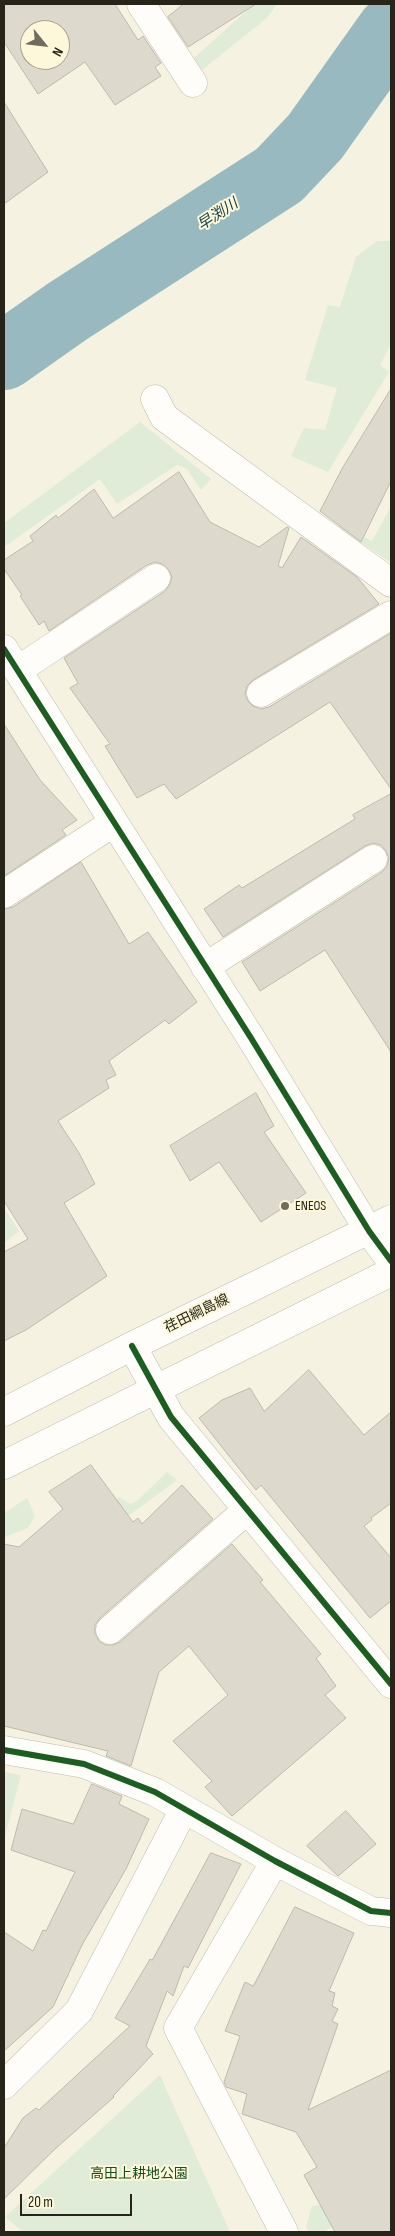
<!DOCTYPE html>
<meta charset="utf-8">
<style>
body{margin:0}
#map{position:relative;width:395px;height:2236px;overflow:hidden;background:#f5f2e1;font-family:"Sofia Sans Condensed",sans-serif}
canvas{display:block}
.frame{position:absolute;inset:0;border:5px solid #272519;pointer-events:none}
.north{position:absolute;left:20px;top:20px;width:50px;height:50px;box-sizing:border-box;background:#fdf8d9;border:1px solid #a7a48c;border-radius:50%;rotate:119deg;font-size:14px;font-weight:700;line-height:20px;text-align:center;color:#272519}
.north::after{content:'';display:block;margin:auto;width:18px;height:22px;background:#6f6d5f;clip-path:polygon(50% 0,100% 100%,50% 72%,0 100%)}
.scale{position:absolute;left:20px;top:2194px;width:112px;height:22px;box-sizing:border-box;border:2px solid #272519;border-top:0;padding-left:6px;font-size:15px;line-height:18px;white-space:nowrap;color:#272519;-webkit-text-stroke:4px #fdf8d9;paint-order:stroke}
</style>
<div id="map">
<canvas width="395" height="2236"></canvas>
<div class="frame"></div>
<div class="north">N</div>
<div class="scale">20 m</div>
</div>
<script>
const c = document.querySelector('canvas').getContext('2d');
c.lineJoin = 'round';
function fillPath(path, color) {
  c.fillStyle = color;
  c.fill(path, 'evenodd');
}
function trace(path, color, width, dash) {
  c.strokeStyle = color;
  c.lineWidth = width;
  c.lineCap = dash ? 'butt' : 'round';
  c.setLineDash(dash || []);
  c.stroke(path);
}
function label(font, color, halo, rows, align = 'center') {
  c.font = font + ' "Sofia Sans Condensed","Noto Sans JP",sans-serif';
  c.lineWidth = 4;
  c.setLineDash([]);
  c.textBaseline = 'middle';
  c.strokeStyle = halo;
  c.fillStyle = color;
  for (const [text, x, y, turn = 0] of rows) {
    c.save();
    c.translate(x, y);
    c.rotate((+turn || 0) * Math.PI / 180);
    c.textAlign = isNaN(turn) ? turn : align;
    if (halo) c.strokeText(text, 0, 0);
    c.fillText(text, 0, 0);
    c.restore();
  }
}
const green = new Path2D(`
 M254 4H277L267 18 202 70 194 58Z
 M377 241H391V344L380 365 389 372 328 472 291 456 304 428 325 430 337 388 305 380 328 305 340 307 356 257Z
 M140 422 211 479 201 490 187 469 177 465 117 504 100 479 4 547V523Z
 M391 506 390 562 332 523 372 541Z
 M4 1208 19 1231 4 1243Z
 M167 1472 177 1480 123 1520 111 1502 120 1497 130 1504 137 1501Z
 M27 1498 35 1516 28 1528 5 1537 4 1513Z
 M4 1772 21 1775 4 1840Z
 M160 2075 230 2232H23L5 2217Z
 M387 2200 323 2232H309L306 2227 312 2206 353 2201Z`);
const river = new Path2D(`
 M4 356 68 311 279 175 315 137 391 30`);
const building = new Path2D(`
 M4 4H115L138 40 143 36 161 63 155 67 161 76 115 105 85 62 38 94 4 42ZM30 30H60V60H30Z
 M184 4H256L188 47 168 17Z
 M4 102 48 172 4 204Z
 M391 389V481L361 542 320 511 343 467Z
 M179 472 210 522 259 547 287 527 289 528 278 566 282 568 301 537 357 577 379 604 253 680 247 686 245 694 248 701 253 706 261 709 269 707 391 633V789L330 702 176 799 164 784 137 798 105 746 110 744 70 688 78 683 64 658 165 591 170 584 172 577 169 570 162 564 155 562 147 565 49 631 44 621 39 625 20 596 22 595 4 569V560L33 541 30 536 56 515 58 518 94 489 113 518Z
 M4 724 40 780 77 820 62 830 66 835 4 876Z
 M391 794V1052L325 950 260 991 242 962 382 872 387 866 389 858 386 851 381 845 373 843 365 846 223 937 204 909 239 885 242 888 355 819 353 815Z
 M81 862 129 944 148 932 197 1002 169 1024 165 1020 109 1061 116 1075 106 1080 109 1088 58 1121 79 1153 95 1184 64 1203 107 1276 26 1330 4 1341V1252L28 1239 4 1201V909L13 907Z
 M256 1093 274 1126 264 1132 306 1193 261 1222 219 1162 190 1181 170 1146Z
 M309 1370 364 1435 391 1412V1503L371 1518 372 1520 364 1526 391 1558V1601L370 1618 261 1485 256 1490 199 1418 222 1400 250 1388 264 1411Z
 M91 1465 133 1522 138 1518 142 1524 182 1485 213 1519 100 1618 95 1625V1633L99 1641 105 1645H113L120 1642 232 1544 263 1580 260 1582 321 1654 316 1658 336 1686 325 1695 346 1718 232 1816 205 1787 212 1781 173 1741 228 1695 189 1646 159 1672 131 1766 106 1756 108 1751 4 1726V1544L19 1547 63 1509 49 1492Z
 M92 1784 122 1796 119 1804 149 1819 126 1869 82 1945 53 2007 4 2051V1932L33 1951 43 1930 46 1931 75 1872 11 1850 22 1809 73 1824Z
 M346 1811 376 1844 338 1876 307 1846Z
 M211 1853 241 1864 188 1968 184 1966 173 1996 167 1991 146 2046 153 2054 113 2096 114 2097 55 2149 4 2199V2148L23 2118 36 2108 39 2110 130 2026 115 2018 150 1959 152 1960Z
 M295 1907 354 1933 329 1991 335 1993 332 2006 338 2009 332 2021 338 2024 308 2110 391 2070V2232H335L304 2175 317 2167 296 2132 242 2114 247 2094 226 2087 224 2082 240 2036 225 2031 245 1982 253 1986Z`);
const minor = new Path2D(`
 M141 4 193 83
 M155 399 164 417 391 583
 M4 649 251 1038 369 1231 391 1261
 M18 670 156 578
 M261 693 391 615
 M4 894 113 823
 M205 967 373 859
 M132 1346 171 1417 391 1684
 M110 1630 247 1510
 M4 1750 84 1764 155 1792 275 1861 371 1911 391 1913
 M275 1861 178 2028 284 2232
 M4 2085 79 2011 184 1809`);
const major = new Path2D(`
 M4 1412 132 1346 391 1219
 M4 1465 391 1272`);
const cycleway = new Path2D(`
 M4 649 251 1038 369 1231 391 1261
 M132 1346 171 1417 391 1684
 M4 1750 84 1764 155 1792 275 1861 371 1911 391 1913`);
const markers = [
 [285,1206,5,"#6f6d5f"]
];
const poiNames = [
 ["ENEOS",295,1206]
];
const streetNames = [
 ["荏田綱島線",197,1314,-26]
];
const parkNames = [
 ["高田上耕地公園",139,2174]
];
const waterNames = [
 ["早渕川",218,215,-33]
];
fillPath(green, '#e0ecd8');
trace(river, '#97b9bf', 68);
fillPath(building, '#ded9cd');
trace(building, '#bdb9ad', 1);
trace(minor, '#bebcaf', 29);
trace(major, '#bebcaf', 29);
trace(minor, '#fefdfa', 28);
trace(major, '#fefdfa', 28);
trace(cycleway, '#1b5e20', 6);
for (const [x, y, r, color] of markers) {
  const dot = new Path2D();
  dot.arc(x, y, r, 0, 2 * Math.PI);
  c.fillStyle = color;
  c.fill(dot);
  trace(dot, '#fdf8d9', 2);
}
label('14px', '#272519', '#fdf8d9', poiNames, 'left');
label('14px', '#272519', '#fdf8d9', streetNames);
label('14px', '#184c23', '#fdf8d9', parkNames);
label('italic 15px', '#0e3c49', '#fdf8d9', waterNames);
</script>
